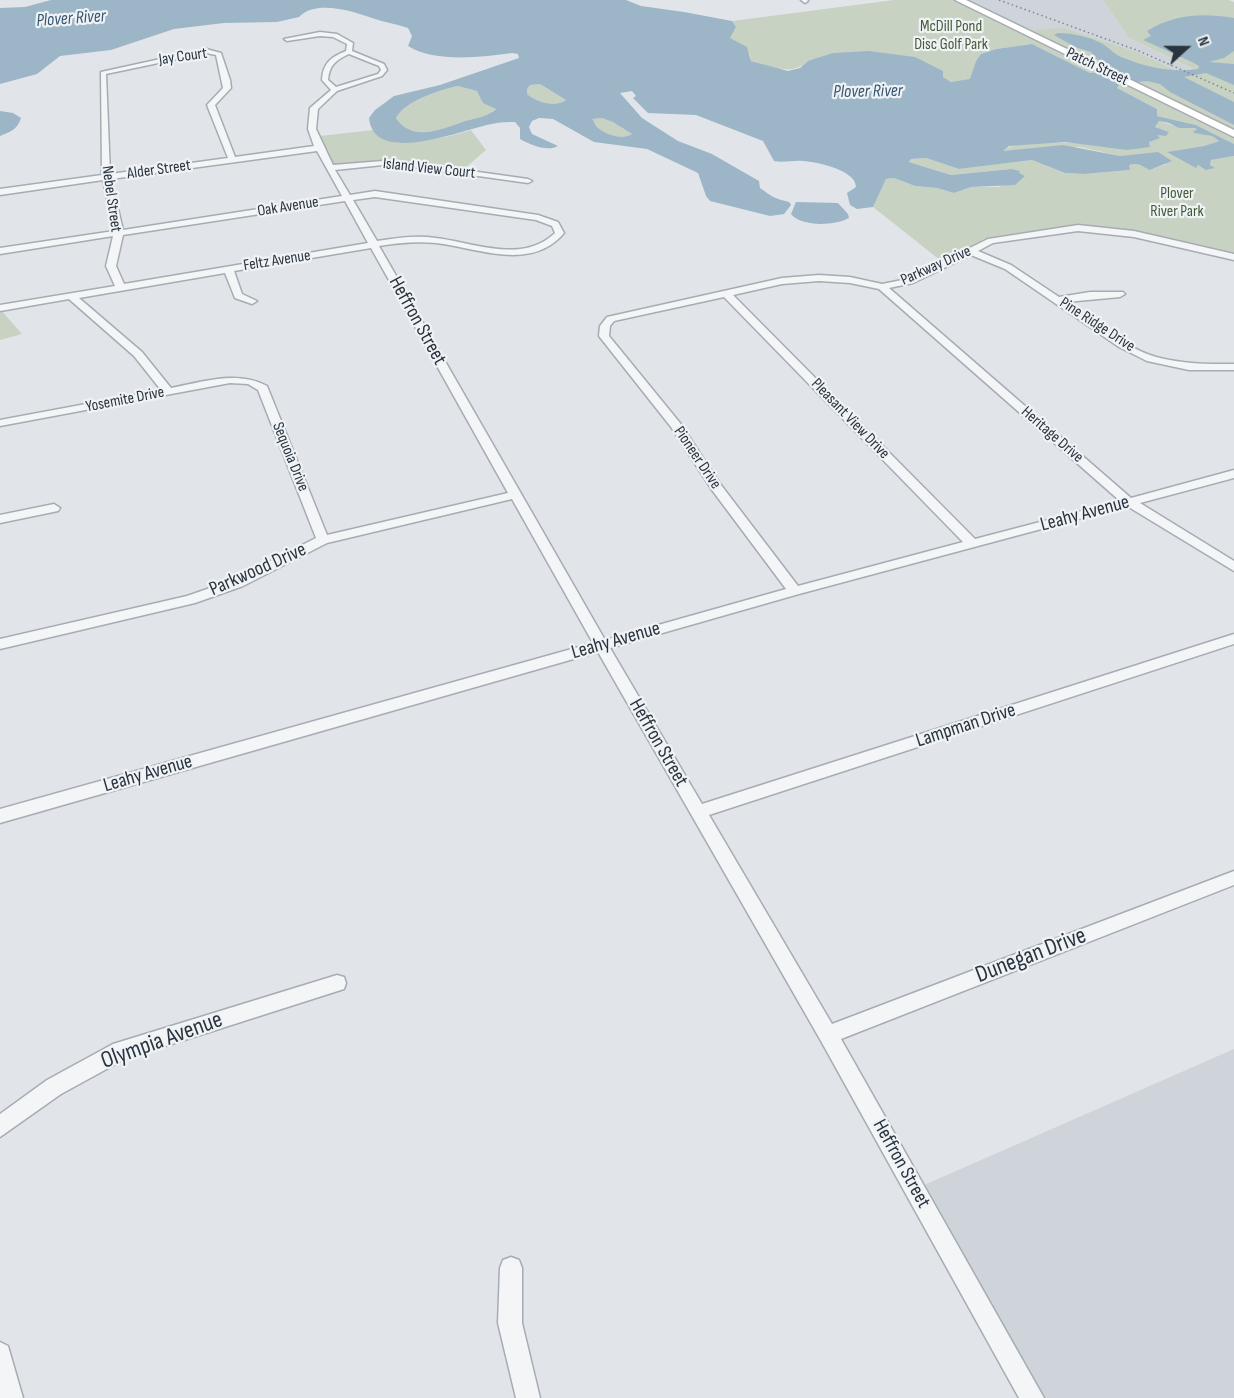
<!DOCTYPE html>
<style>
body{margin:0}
#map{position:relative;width:1234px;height:1398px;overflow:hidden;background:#e1e5e9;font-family:"Sofia Sans Condensed",sans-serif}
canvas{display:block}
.north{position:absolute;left:1156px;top:18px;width:60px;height:60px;-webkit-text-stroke:4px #f0f3f6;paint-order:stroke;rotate:69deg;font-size:16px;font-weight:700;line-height:24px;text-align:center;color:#2a3440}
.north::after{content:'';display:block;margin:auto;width:21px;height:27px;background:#2a3440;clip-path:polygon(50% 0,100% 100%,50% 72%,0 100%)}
</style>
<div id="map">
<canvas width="1234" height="1398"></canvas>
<div class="north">N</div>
</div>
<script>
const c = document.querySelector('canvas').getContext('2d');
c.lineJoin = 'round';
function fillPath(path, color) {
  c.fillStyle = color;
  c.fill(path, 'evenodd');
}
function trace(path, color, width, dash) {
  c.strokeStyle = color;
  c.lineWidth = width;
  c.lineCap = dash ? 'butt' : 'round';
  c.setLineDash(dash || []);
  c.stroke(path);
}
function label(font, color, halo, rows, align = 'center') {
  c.font = font + ' "Sofia Sans Condensed",sans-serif';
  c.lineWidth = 4.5;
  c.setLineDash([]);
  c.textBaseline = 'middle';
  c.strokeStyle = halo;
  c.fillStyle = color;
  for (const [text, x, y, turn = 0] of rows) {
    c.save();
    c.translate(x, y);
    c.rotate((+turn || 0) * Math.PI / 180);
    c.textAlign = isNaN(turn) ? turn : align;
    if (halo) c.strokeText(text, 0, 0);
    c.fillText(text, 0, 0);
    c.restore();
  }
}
const built = new Path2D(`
 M959 0H1103L1129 38 1194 70 1180 72 1134 51 1062 27 1024 32Z
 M1234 1049V1398H1032L915 1189Z`);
const green = new Path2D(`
 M894 0H957L1021 32 1062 27 1134 51 1180 72 1193 69 1129 38 1103 0H1229L1234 2V144L1196 125 1157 116V109L1117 88 1120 84 1131 86 1104 72 1090 73 1032 44 996 49 981 54 976 61 970 80 951 82 943 77 808 61C791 77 771 66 751 61L750 54 729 38 736 27 732 21Z
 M540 84 566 100C554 108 537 102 527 94V89L530 85Z
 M458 86 477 91 496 108C488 117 476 118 465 121 442 129 413 143 396 118 405 101 439 90 458 86Z
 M602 118 609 119 632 134C622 140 606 135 597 127 595 125 594 121 591 119Z
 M1159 121 1175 126 1195 128 1199 133 1212 136 1219 141 1204 146 1169 152 1195 167 1198 165 1214 168 1210 165 1211 160 1234 156V258L1134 234 1078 228 991 241 945 264 873 207 886 179 894 178 915 186 937 188 954 193 971 187H999L1019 173 1011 169 951 175 909 162 911 159 926 158 959 169 1032 160 1065 173 1084 174 1130 170 1128 164C1137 163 1144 164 1150 170L1167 164 1134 155 1120 156 1080 147 1003 151C1016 135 1126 146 1150 147L1149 142 1156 135 1169 132 1155 127Z
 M373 130 378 136C414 143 436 141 471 130L486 150 463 170 404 163 333 166 321 143 320 136Z
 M0 309 22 334 0 340Z`);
const water = new Path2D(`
 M51 0H626L641 6 684 12 732 21 736 27 730 38 747 47 751 61 788 71 800 68 808 61 833 53 869 51 915 57 943 71V77L951 82 970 79 976 61 981 54 996 49 1032 44 1090 73 1118 70 1095 58 1091 52 1075 47 1054 35 1058 33C1073 33 1090 37 1103 44 1109 48 1113 53 1121 57 1146 67 1171 73 1198 69L1199 66 1192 62 1143 40 1151 36 1147 31C1175 14 1202 13 1234 18V51L1224 58 1209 62 1234 64V85L1206 73 1184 77 1234 102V125L1170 92 1160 84 1147 81 1120 84 1117 88 1157 109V116L1196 125 1234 144V156L1211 160 1210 165 1215 168 1206 170 1198 165 1196 168 1167 152 1204 146 1219 141 1212 136 1194 133 1193 131 1197 130 1195 128H1179L1169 123 1159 121 1155 127 1169 132 1166 136 1157 135 1160 138 1149 142 1150 147 1127 150 1065 142 1009 146 1003 151 1063 145 1120 156 1158 152 1172 161 1150 170C1142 167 1140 162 1129 165L1130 170 1084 174 1065 173 1032 160 959 169 926 158 911 159 909 162 951 175 1011 169 1020 171 1019 173 1025 176 1015 185 971 187 954 193 937 188 915 186 894 178 886 179 873 207 857 209 850 205 847 193 856 187C856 170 817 162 803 161 793 160 784 163 774 161L763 141 696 115 648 113 633 98 636 96 632 91 620 93 642 118 678 141 712 154 759 181 760 188C773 197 773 198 789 202L791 205 784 214 770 216 710 201 706 196 698 173 647 149 594 142 553 119 539 118 532 121 529 127 532 134 558 146C548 152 530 145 520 139V128L515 122C508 122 500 122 492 124 466 128 374 168 369 118L375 110 394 96 440 85 519 58 518 54 512 53C482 57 435 63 408 46L412 36 408 28C396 24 383 22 372 18 350 10 315 0 299 17L277 22 224 23 174 29 111 50 60 56 37 74 0 84V8L25 7ZM540 84 566 100C554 108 537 102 527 94V89L530 85ZM458 86 477 91 483 103 496 109C487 117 476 118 465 121 442 129 413 143 396 118 405 101 439 90 458 86ZM602 118 613 122 632 134C622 140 606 135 597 127 595 125 594 121 592 119Z
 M0 111 13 113 21 118C18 129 10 132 0 136Z
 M796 202 838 203 848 214 849 218C835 226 801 227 791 214Z`);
const street = new Path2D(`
 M801 0H807L808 1 805 3Z
 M320 32 337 34 353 43 352 51 384 64 387 70 382 76 337 91 318 109 316 129 333 165 383 161 414 163 528 179 532 181 528 183 414 167 383 165 335 170 350 195 375 191 538 215 558 222 564 233C531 272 478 248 436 243 416 241 398 243 379 246L605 640 786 589 712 490 671 427 599 336 600 326 607 317 782 278 819 275 850 277 882 284 907 279 988 239 1078 225 1134 231 1234 254V260L1134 237 1078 231 993 243 978 251 1011 265 1059 297 1090 292H1123L1125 294 1120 297 1066 302C1094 320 1124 348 1156 357 1182 364 1207 364 1234 364V370H1189L1147 361 1119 347 1005 269 971 255 913 283 889 288 1131 498 1234 470V478L1140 503 1234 561V571L1127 506 799 594 610 648 702 804 1234 634V644L709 815 832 1024 1234 871V885L841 1039 1044 1398H1019L821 1041 598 652 0 823V809L593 643 512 499 327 543 243 586 195 603 0 649V639L187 596 233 580 316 538 258 390 248 384 230 383 0 426V420L161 390 134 356 69 299 0 311V305L115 286 106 266 113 236 0 254V248L114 231 103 180 0 195V189L102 175 101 72 206 49 221 53 230 80 231 88 215 105 235 157 314 146 308 129 310 108 331 90 322 80C323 63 331 57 346 51L347 44 333 37 320 36 287 41 284 39ZM206 53 216 55 223 88 207 105 228 158 110 174 106 74ZM349 54 379 66 381 70 378 74 336 87 328 80C329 65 336 60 349 54ZM317 151 342 196 123 230 111 179ZM375 197 536 220 552 226 555 233C522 264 476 243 436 238 416 235 397 238 377 241L353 200ZM345 201 368 243 124 284 116 266 123 235ZM371 248 508 493 327 535 267 386C237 370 203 382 171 388L142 352 79 298 225 273 235 298 252 304 257 301 242 294 234 271ZM819 281 850 283 879 289 1120 501 975 539 733 295 782 284ZM724 297 963 542 798 586 721 485 680 423 609 336 610 326 614 321Z
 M54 504 60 508 58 511 0 523V515Z
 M337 975 344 977 346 983 344 989 125 1059 61 1094 0 1137V1114L47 1080 113 1044Z
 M511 1257 519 1260 522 1268V1323L540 1398H516L498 1323 500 1268 503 1260Z
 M0 1342 8 1346 23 1398H0Z`);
const secondary = new Path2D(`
 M955 0H966L1234 130V137Z`);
const rail = new Path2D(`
 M999 0 1139 51 1234 93`);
const farParknames = [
 ["McDill Pond",951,27],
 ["Disc Golf Park",951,45],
 ["Plover",1177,194],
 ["River Park",1177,212]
];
const farStreetnames = [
 ["Jay Court",183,57,-8],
 ["Patch Street",1097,67,26],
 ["Island View Court",429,169,6],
 ["Alder Street",159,170,-8],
 ["Nebel Street",111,199,82],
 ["Oak Avenue",288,207,-9],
 ["Feltz Avenue",277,261,-9],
 ["Parkway Drive",936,266,-24],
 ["Pine Ridge Drive",1097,325,33],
 ["Yosemite Drive",125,400,-11],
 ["Pleasant View Drive",850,419,46],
 ["Heritage Drive",1052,435,41],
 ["Sequoia Drive",290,457,68],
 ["Pioneer Drive",697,458,56]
];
const farWaternames = [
 ["Plover River",71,19,-4],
 ["Plover River",868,92,-1]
];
const streetNames = [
 ["Heffron Street",417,321,61],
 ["Leahy Avenue",1085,514,-15],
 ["Parkwood Drive",258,570,-24],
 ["Leahy Avenue",616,641,-16],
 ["Lampman Drive",966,726,-18],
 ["Heffron Street",658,743,60],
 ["Leahy Avenue",148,774,-16],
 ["Heffron Street",901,1164,61]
];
const nearStreetnames = [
 ["Dunegan Drive",1031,956,-21],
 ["Olympia Avenue",162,1041,-20]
];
fillPath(built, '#cfd4db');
fillPath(green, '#c8d2c2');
fillPath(water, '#9db6c7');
trace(street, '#a6acb3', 3);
trace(secondary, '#a6acb3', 3);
fillPath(street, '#f3f5f7');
fillPath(secondary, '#fff');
trace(rail, '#7b8692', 1.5, [1.5, 3]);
label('16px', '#425b38', '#f0f3f6', farParknames);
label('16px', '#2a3440', '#f0f3f6', farStreetnames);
label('italic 18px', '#365772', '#f0f3f6', farWaternames);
label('20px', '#2a3440', '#f0f3f6', streetNames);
label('24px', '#2a3440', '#f0f3f6', nearStreetnames);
</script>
